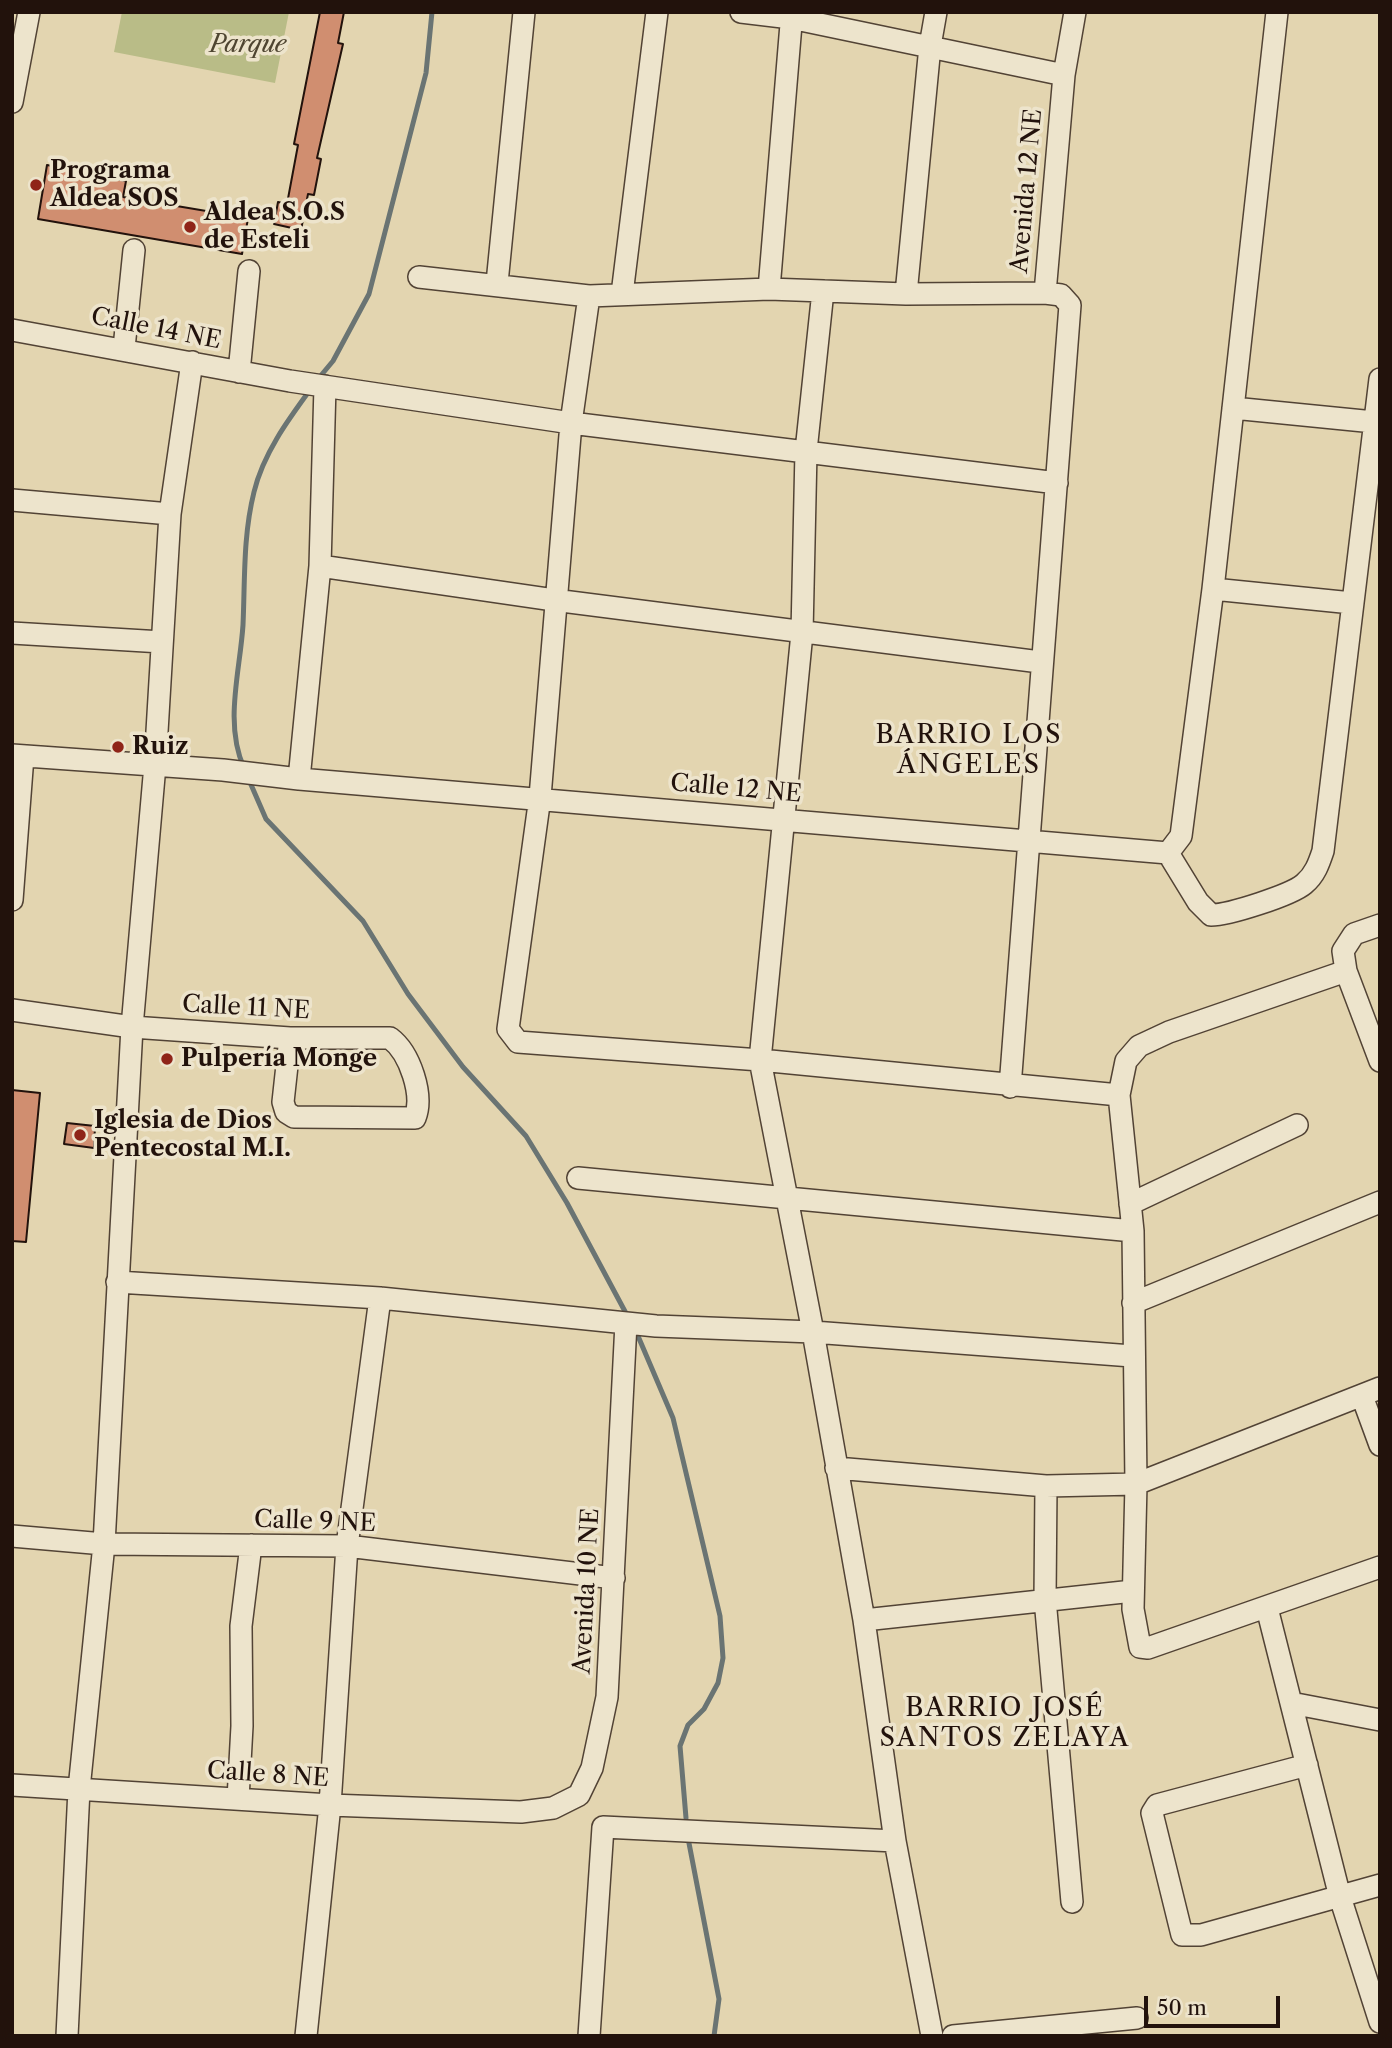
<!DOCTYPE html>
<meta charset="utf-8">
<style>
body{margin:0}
#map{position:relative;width:1392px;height:2048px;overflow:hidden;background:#e3d5b0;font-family:"Libre Caslon Text",serif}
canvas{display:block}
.frame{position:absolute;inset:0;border:14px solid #22120c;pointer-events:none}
.scale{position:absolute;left:1144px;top:1996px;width:136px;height:32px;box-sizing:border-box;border:4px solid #22120c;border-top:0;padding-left:9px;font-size:21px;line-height:24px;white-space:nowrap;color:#22120c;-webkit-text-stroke:5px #ede4cc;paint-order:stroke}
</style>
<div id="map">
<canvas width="1392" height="2048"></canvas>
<div class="frame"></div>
<div class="scale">50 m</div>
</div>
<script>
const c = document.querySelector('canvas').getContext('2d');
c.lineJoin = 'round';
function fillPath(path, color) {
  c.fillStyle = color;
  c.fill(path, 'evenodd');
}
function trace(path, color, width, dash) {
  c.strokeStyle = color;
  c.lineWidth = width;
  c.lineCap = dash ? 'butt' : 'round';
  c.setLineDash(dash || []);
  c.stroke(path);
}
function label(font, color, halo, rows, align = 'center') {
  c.font = font + ' "Libre Caslon Text",serif';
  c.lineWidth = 7;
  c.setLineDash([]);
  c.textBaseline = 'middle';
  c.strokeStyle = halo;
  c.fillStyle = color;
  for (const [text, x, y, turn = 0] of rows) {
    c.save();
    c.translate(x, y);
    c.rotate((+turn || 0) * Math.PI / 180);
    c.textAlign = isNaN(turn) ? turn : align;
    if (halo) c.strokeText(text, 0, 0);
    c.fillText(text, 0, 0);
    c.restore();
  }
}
const green = new Path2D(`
 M122 12H289L275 83 114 52Z`);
const stream = new Path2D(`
 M318 379 333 361 369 294 426 73 432 12
 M244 768C224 723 240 672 243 625 245 580 243 536 254 492 263 454 288 420 310 390
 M249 780 266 819 363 921 408 994 463 1067 526 1136 567 1203 628 1317
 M635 1329 673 1418 720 1616 723 1658 718 1683 704 1709 688 1725 680 1746 686 1818
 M688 1838 719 1999 714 2036`);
const building = new Path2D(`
 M320 12H344L338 43 343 44 317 158 321 159 314 195 308 194 301 230 274 224 278 202 287 204 298 145 294 144Z
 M47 165 126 181 123 197 248 218 242 254 38 219Z
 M12 1090 40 1093 26 1242 12 1241Z
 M67 1123 95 1126 94 1148 64 1144Z`);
const minor = new Path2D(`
 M741 12 791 18 1064 75
 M12 102 29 12
 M419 277 589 296 769 289 906 294 1045 293 1061 295 1070 305 1010 1087
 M497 283 524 12
 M769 289 792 12
 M823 291 806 451 802 633 760 1060 813 1332 864 1620 895 1841 932 2036
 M1045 293 1064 75 1075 12
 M622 294 657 12
 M906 294 930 46 936 12
 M589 296 571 423 540 797 508 1029 518 1042 760 1060 1119 1095
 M12 330 290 381 571 423 1057 483
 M124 348 134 250
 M239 372 249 271
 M1233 408 1374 422
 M12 500 170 514
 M320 566 554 600 1040 662
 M1213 589 1352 603
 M12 633 162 642
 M12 755 223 770 299 779 1168 853
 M299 779 320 566 325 386
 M1168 853 1181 836 1213 589 1277 12
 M1168 853 1198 902 1211 915C1229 915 1291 895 1304 884 1315 875 1319 863 1323 851L1380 379
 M12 900 23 756
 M1380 925 1354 934 1343 951 1346 971 1380 1061
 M1346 971 1169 1032 1139 1046 1126 1061 1119 1095 1133 1231 1136 1484 1133 1609 1140 1647 1148 1648 1380 1567
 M12 1010 132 1027 290 1038H390C410 1053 424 1095 415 1118L294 1117 286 1112 283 1102 290 1038
 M578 1178 1133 1231
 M1130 1204 1297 1125
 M117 1282 380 1298 656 1326 813 1332 1132 1356
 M1133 1303 1380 1202
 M1362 1396 1380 1445
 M836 1468 1046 1486 1136 1484 1380 1388
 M1046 1486 1045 1599 1072 1902
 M12 1536 104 1544 347 1546 614 1578
 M1267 1608 1340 1897 1380 2022
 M864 1620 1133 1591
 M1291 1703 1380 1720
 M1307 1765 1157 1805 1152 1813 1182 1935H1201L1380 1885
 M12 1785 330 1805 521 1812 553 1808 579 1795 592 1768 607 1697 626 1323
 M238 1799 242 1726 241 1626 251 1545
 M67 2036 79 1789 104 1544 132 1027 155 765 170 514 192 362
 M306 2036 330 1805 347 1546 380 1298
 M589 2036 603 1827 895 1841
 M953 2036 1137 2018`);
const markers = [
 [36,185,7,"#8f2418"],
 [190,227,7,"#8f2418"],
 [118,747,7,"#8f2418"],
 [167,1059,7,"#8f2418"],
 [80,1135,7,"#8f2418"]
];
const parkNames = [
 ["Parque",248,45]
];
const poiNames = [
 ["Programa",50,171],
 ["Aldea SOS",50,199],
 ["Aldea S.O.S",204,213],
 ["de Esteli",204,241],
 ["Ruiz",132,747],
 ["Pulpería Monge",181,1059],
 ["Iglesia de Dios",94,1121],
 ["Pentecostal M.I.",94,1149]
];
const streetNames = [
 ["Avenida 12 NE",1027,191,-85],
 ["Calle 14 NE",156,329,11],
 ["Calle 12 NE",736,789,5],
 ["Calle 11 NE",246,1008,3],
 ["Calle 9 NE",315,1522,2],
 ["Avenida 10 NE",587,1591,-87],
 ["Calle 8 NE",268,1775,4]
];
const neighbourhoodNames = [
 ["BARRIO LOS",969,735],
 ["ÁNGELES",969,765],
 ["BARRIO JOSÉ",1005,1708],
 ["SANTOS ZELAYA",1005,1738]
];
fillPath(green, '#b9bc87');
trace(stream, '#6a7473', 5);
fillPath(building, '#d08e70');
trace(building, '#22120c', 2);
trace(minor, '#524335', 24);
trace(minor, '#ede4cc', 21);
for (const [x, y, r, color] of markers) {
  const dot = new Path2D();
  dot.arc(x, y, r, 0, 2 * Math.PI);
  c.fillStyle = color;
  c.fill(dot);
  trace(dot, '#ede4cc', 2.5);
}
label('italic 24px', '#4f4531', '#ede4cc', parkNames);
label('bold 24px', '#22120c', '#ede4cc', poiNames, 'left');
label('24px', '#22120c', '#ede4cc', streetNames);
c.letterSpacing = '2px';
label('26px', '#22120c', '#ede4cc', neighbourhoodNames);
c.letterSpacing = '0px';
</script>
